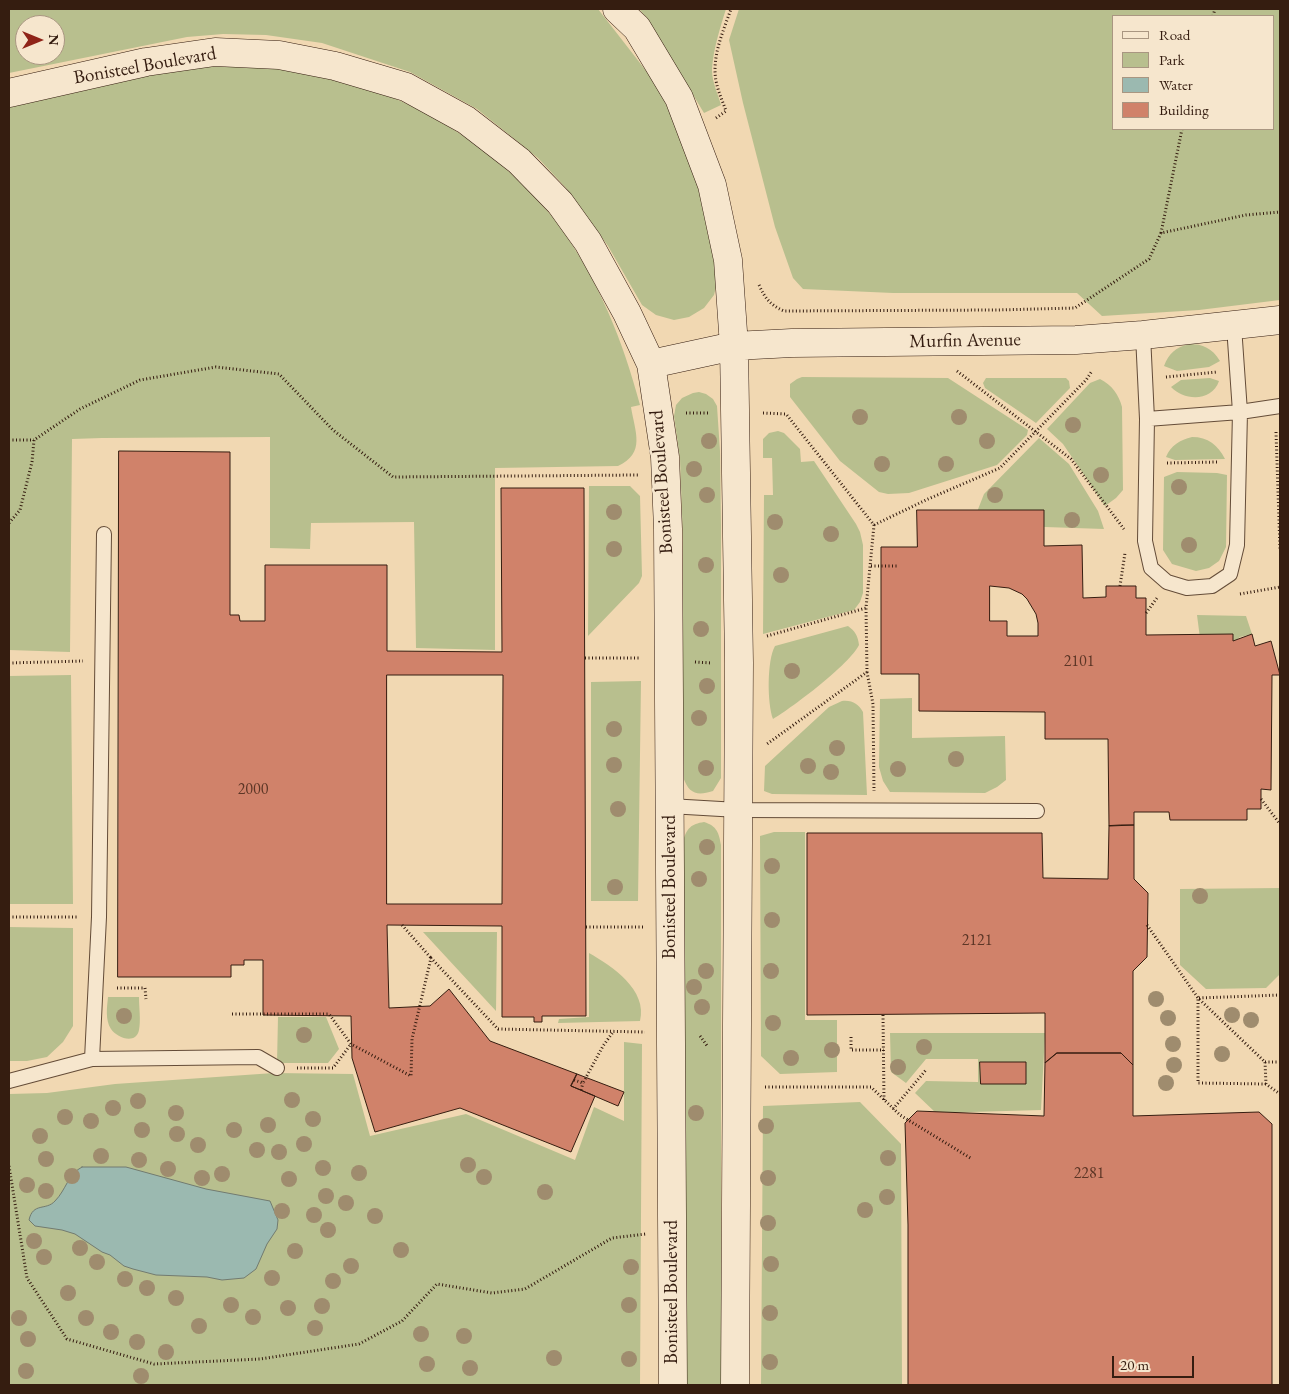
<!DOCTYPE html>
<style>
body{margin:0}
#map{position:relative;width:1289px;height:1394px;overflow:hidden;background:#f1d8b2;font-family:"EB Garamond",serif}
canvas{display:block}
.frame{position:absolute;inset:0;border:10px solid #351d10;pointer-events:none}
.legend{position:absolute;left:1112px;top:15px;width:162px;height:115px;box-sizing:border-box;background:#f6e6cd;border:1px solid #a99681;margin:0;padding:6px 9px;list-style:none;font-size:15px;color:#351d10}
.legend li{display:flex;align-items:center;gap:10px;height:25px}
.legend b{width:25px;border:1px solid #a99681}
.north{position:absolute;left:15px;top:15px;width:50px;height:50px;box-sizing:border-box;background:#f6e6cd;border:1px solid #a99681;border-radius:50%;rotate:90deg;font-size:14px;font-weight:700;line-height:20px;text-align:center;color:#351d10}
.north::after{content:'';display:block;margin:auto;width:18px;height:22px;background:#8f2418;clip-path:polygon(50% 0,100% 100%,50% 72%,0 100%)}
.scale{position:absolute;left:1112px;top:1356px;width:82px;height:22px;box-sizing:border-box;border:2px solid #351d10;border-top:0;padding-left:6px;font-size:15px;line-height:18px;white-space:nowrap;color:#351d10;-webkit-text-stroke:4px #f6e6cd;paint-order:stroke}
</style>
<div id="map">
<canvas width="1289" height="1394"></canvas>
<div class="frame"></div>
<ul class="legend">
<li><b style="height:6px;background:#f6e6cd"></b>Road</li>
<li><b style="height:14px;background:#b8bf8e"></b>Park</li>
<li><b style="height:14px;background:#9bb9b0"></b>Water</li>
<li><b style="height:14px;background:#d0826a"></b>Building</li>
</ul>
<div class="north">N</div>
<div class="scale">20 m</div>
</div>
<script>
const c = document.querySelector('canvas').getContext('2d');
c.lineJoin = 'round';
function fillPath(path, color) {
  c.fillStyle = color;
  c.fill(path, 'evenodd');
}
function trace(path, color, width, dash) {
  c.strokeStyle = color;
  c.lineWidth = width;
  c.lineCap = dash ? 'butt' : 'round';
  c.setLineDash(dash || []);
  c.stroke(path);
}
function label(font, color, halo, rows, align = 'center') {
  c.font = font + ' "EB Garamond",serif';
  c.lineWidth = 5;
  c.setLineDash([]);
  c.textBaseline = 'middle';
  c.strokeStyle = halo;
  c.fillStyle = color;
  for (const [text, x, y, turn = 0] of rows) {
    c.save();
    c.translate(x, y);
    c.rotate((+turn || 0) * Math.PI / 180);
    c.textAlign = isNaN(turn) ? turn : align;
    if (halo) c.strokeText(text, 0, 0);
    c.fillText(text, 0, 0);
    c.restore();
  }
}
const green = new Path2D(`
 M9 9H598L654 81 683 137 709 221 717 283 714 295 704 308 689 317 674 320 656 315 642 305 608 246 566 188 538 158 477 109 410 72 322 43 266 35 223 34 187 37 9 73ZM25 25H55V55H25Z
 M639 9H726C720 28 713 50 712 70 712 82 718 94 721 105L704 113 646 17Z
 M739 9H1280V300L1199 310 1102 316 1077 293H893L803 289 793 278 775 227 743 103 729 40ZM1113 16H1273V129H1113Z
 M195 66C221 66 249 63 274 66 374 78 471 125 538 201 545 209 554 217 560 227 599 281 623 341 640 405L631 407C635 432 646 453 618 466L495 468V650L416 648 414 522 311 523 310 549 270 548V437L102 438 72 439 70 652 9 650V104Z
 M1189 344C1203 344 1212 348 1220 361L1209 367 1177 371 1164 366C1169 353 1175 348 1189 344Z
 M802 377 948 378 1028 430 1027 435 997 465 909 493 888 494 879 492 840 461 790 397V384L797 379Z
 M986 378H1066L1069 381 1070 388 1036 423 985 388 983 383Z
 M1210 378 1219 381C1212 402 1184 401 1171 387L1181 380Z
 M1100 379C1112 385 1119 395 1122 407L1123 490 1116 498 1105 506 1063 444 1047 429 1090 383Z
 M699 392 706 394 713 399 717 406 720 451 721 525V778L713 791C697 796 689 794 683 777V541L680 459 674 416 676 405 682 398 693 393Z
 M778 431 784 433 800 449 801 462 814 461 856 524 860 532 863 545V593L860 602 854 610 763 634 764 495H773L772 458H763V439L769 433Z
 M1192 437C1208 437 1218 445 1225 459L1175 460 1166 457C1171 445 1180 440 1192 437Z
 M1039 438 1069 464 1098 511 1104 529 1045 527 995 518 975 517 984 494Z
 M1177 472 1217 473 1227 475 1226 547 1219 561 1209 568 1196 571 1172 564 1163 550 1164 477Z
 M589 486H630L640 496 642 576 639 583 588 636Z
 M1197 615 1246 616 1252 634 1240 637 1226 650 1201 646Z
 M848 626C855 631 858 636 859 645 849 665 793 707 773 719 767 703 767 660 775 646Z
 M71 675 73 904H9V676Z
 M641 681 638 901H591V682Z
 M912 698V738L1005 736 1006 780 997 787 985 793 890 792 883 781 879 767 880 699Z
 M842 701C853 700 858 704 863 712L867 795 772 794 764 791 765 766 829 707Z
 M704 822C717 826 719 833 721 845V1385H684L683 841C687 828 691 824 704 822Z
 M774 832H805V1020H837V1072L780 1074 761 1056 760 836Z
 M1280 888V974L1266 988 1206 989 1180 965V889Z
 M9 927 73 928V1026L63 1042 47 1057 27 1061H9Z
 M423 932H497L496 1011Z
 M589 953C612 966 648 990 640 1021L558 1023 559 1019 589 1017Z
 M108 997H139C139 1008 141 1020 139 1030 136 1045 117 1038 111 1029 105 1020 107 1007 108 997Z
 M278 1017H326L339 1049 328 1063H277Z
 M890 1033H1045L1041 1110 936 1113 915 1093 926 1081 978 1082V1059H926L906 1083 891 1072Z
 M624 1042 642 1044 640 1385H9V1094L47 1093 115 1084 274 1073 353 1074 370 1136 466 1114 575 1160 594 1107 624 1121Z
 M860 1102 901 1144 902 1385H761L763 1106Z`);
const water = new Path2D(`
 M82 1167H126L206 1189 270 1201 278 1220 277 1229 267 1244 256 1269 244 1278 222 1280 207 1277 156 1275 133 1269 124 1266 110 1255 102 1252 75 1234 62 1230 35 1226 29 1220C33 1202 46 1211 55 1201 66 1190 68 1174 82 1167Z`);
const building = new Path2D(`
 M119 451 230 452V615H239L240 621H265V565H387V651L502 652 501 488H584L586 1016H542V1022H534V1017H502V926L387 925 389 1008 430 1006 449 989 490 1041 577 1074 571 1086 595 1096 571 1152 460 1108 375 1132 352 1058 351 1016 263 1015V960H244V965H231V977H118ZM387 675H503L502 904H387Z
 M917 510H1044V546L1082 545 1083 598 1106 597V586H1136V598H1146V635L1233 634V641L1252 634 1255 646 1271 641 1280 675H1272L1271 790 1261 789V809H1247V820H1170L1169 812H1134V825L1109 826 1108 739H1045V712L919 711V674H881V547H917Z
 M990 586 1009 588 1022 594 1027 599 1036 614 1038 623V636H1007V621H990Z
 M1121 825H1134V879L1148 893 1147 957 1133 971V1065L1121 1053H1057L1045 1063V1013L807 1015V833H1042L1043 878 1108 879 1109 826Z
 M1057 1053H1121L1133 1065V1116L1259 1112 1272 1124V1385H908V1225L905 1123 917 1111 1044 1116 1045 1063Z
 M980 1062H1026V1084H981Z
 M577 1074 624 1092 618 1106 571 1086Z`);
const path = new Path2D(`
 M1213 16 1215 9
 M716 118 726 111C723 102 719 94 717 85 710 60 723 32 731 9
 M1161 233 1182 129
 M759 285C765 298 770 305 784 311L997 310 1075 308 1149 259 1161 233 1246 215 1280 212
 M957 371 1071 459 1124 529
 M1166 377 1217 372
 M686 413H708
 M763 413 786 414 874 525 866 608 867 672 767 744
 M1276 432 1280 550
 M9 440H34
 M1167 463 1218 462
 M9 523 20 510 32 462 34 440 80 409 140 380 216 367 279 374 333 430 393 477 638 475
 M874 525 928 499 1000 468 1086 380 1092 371
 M871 566H898
 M1120 586 1125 553
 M1240 594 1280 587
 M1146 613 1157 598
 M767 636 866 608
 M585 658H641
 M695 662 712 663
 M9 663 83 661
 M867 672 873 704 874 791
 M1261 799 1280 824
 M9 917H78
 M402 925 431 958
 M1147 925 1198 998 1265 1062 1266 1084 1280 1094
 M586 927H643
 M117 988H145L146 999
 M232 1014H329L351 1044 411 1076 412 1039 431 958 498 1029 645 1032
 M883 1015 884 1100
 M700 1036 708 1047
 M851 1037V1050H884
 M1265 1062H1280
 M297 1068H333L351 1044
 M574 1080 583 1083 603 1046 613 1032
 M1266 1084 1198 1083V998L1280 995
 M765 1087H871L900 1115 972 1159
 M581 1090 583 1083
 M893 1109 926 1070
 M9 1166 27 1278 67 1339 154 1364 260 1359 359 1344 402 1321 437 1284 492 1293 525 1289 612 1238 646 1234`);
const lane = new Path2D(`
 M1143 335 1147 419 1145 541 1151 568 1167 582 1187 588 1212 586 1230 574 1237 545 1240 412 1234 326
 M1147 419 1240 412 1280 406
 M669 806 738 810 1037 811
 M92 1059 258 1057 277 1068
 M9 1081 92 1059 99 917 104 534`);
const secondary = new Path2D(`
 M617 9 637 28 679 98 712 185 728 260 734 346 739 663 735 1385
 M9 93 146 62 215 52 279 55 335 66 406 87 466 120 519 161 560 203 588 242 627 313 651 364 665 457 668 529 673 1385
 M651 364 734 346 792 343 1076 340 1143 335 1280 320`);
const trees = [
 [860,417],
 [959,417],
 [1073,425],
 [709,441],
 [987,441],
 [882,464],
 [946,464],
 [694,469],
 [1101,475],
 [1179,487],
 [707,495],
 [995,495],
 [614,512],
 [1072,520],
 [775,522],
 [831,534],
 [1189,545],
 [614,549],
 [706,565],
 [781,575],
 [701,629],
 [792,671],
 [707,686],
 [699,718],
 [614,729],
 [837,748],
 [956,759],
 [614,765],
 [808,766],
 [706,768],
 [898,769],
 [831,772],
 [618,809],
 [707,847],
 [772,866],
 [699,879],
 [615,887],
 [1200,896],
 [772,920],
 [706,971],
 [771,971],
 [694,987],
 [1156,999],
 [702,1007],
 [1232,1015],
 [124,1016],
 [1168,1018],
 [1251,1020],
 [773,1023],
 [304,1035],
 [1173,1044],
 [924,1047],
 [832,1050],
 [1222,1054],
 [791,1058],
 [1174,1065],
 [898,1067],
 [1166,1083],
 [292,1100],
 [138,1101],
 [113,1108],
 [176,1113],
 [696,1113],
 [65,1117],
 [313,1119],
 [91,1121],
 [268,1125],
 [766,1126],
 [142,1130],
 [234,1130],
 [177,1134],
 [40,1136],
 [304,1144],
 [198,1145],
 [257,1150],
 [279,1152],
 [101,1156],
 [888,1158],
 [46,1159],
 [139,1160],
 [468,1165],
 [323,1168],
 [168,1169],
 [359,1173],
 [222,1174],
 [72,1176],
 [484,1177],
 [202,1178],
 [768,1178],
 [289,1179],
 [27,1185],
 [46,1191],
 [545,1192],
 [326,1196],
 [887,1197],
 [346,1203],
 [865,1210],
 [282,1211],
 [314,1215],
 [375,1216],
 [768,1223],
 [328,1230],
 [34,1241],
 [80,1248],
 [401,1250],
 [295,1251],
 [44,1257],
 [97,1262],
 [771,1264],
 [351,1266],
 [631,1267],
 [272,1278],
 [125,1279],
 [333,1281],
 [147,1288],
 [68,1293],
 [176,1298],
 [231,1305],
 [629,1305],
 [322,1306],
 [288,1308],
 [770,1313],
 [253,1317],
 [19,1318],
 [86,1318],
 [199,1326],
 [315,1328],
 [111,1332],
 [421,1334],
 [464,1336],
 [28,1339],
 [137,1342],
 [166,1352],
 [554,1358],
 [629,1359],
 [770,1362],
 [427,1364],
 [470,1368],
 [26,1371],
 [141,1376]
];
const numberNames = [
 ["2101",1079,662],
 ["2000",253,790],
 ["2121",977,941],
 ["2281",1089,1174]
];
const streetNames = [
 ["Bonisteel Boulevard",145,66,-10],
 ["Murfin Avenue",965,341,-1],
 ["Bonisteel Boulevard",662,482,-94],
 ["Bonisteel Boulevard",670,887,-90],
 ["Bonisteel Boulevard",672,1292,-90]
];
fillPath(green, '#b8bf8e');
fillPath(water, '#9bb9b0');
trace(water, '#727b70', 1);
fillPath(building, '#d0826a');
trace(building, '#351d10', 1);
trace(lane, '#644c38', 16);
trace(secondary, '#351d10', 29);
trace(path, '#351d10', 3, [1, 2.5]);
trace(lane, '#f6e6cd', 14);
trace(secondary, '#f6e6cd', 28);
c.fillStyle = '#9f8c6e';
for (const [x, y] of trees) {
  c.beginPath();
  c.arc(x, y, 8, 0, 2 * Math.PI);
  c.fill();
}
label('16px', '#5c3626', null, numberNames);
label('19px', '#351d10', '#f6e6cd', streetNames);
</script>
